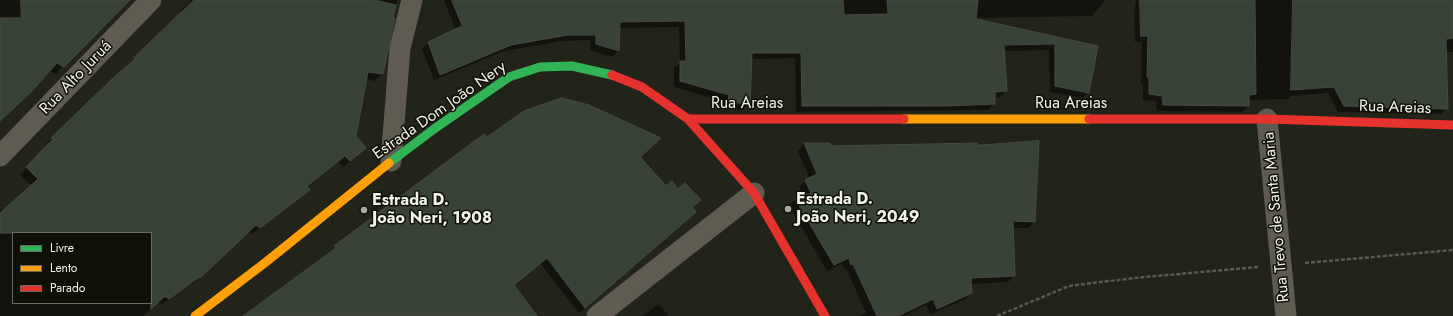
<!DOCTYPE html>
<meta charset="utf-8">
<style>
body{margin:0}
#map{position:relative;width:1453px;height:316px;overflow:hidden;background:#222419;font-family:Jost,sans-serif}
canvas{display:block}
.legend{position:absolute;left:12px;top:232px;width:140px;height:72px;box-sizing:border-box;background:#0f1008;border:1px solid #696b61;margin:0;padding:5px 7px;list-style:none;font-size:12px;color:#f1f3e7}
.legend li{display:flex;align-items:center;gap:8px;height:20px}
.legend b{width:20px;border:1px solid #696b61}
</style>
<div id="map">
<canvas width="1453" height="316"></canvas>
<ul class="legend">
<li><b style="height:5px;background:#30b455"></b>Livre</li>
<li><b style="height:5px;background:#ff9f0a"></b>Lento</li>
<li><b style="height:5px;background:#e5322d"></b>Parado</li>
</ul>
</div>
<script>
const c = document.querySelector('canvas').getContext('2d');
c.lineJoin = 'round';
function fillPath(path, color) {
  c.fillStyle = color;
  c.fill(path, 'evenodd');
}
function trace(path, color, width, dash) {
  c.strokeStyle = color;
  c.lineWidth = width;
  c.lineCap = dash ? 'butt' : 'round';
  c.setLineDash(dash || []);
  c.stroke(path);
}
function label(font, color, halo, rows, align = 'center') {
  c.font = font + ' Jost,sans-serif';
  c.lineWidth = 3;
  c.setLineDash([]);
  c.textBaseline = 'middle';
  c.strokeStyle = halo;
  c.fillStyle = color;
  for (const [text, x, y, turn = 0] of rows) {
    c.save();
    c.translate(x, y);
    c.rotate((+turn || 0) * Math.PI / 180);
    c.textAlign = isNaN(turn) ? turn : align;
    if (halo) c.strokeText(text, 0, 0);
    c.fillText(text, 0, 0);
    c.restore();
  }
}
const shadow = new Path2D(`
 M0 0H129L55 74 49 71 0 121Z
 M191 0H397L382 74 375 81 365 79 355 136 365 148 343 167 338 162 306 187 309 190 302 197 252 234 249 232 192 284 191 283 161 305 158 302 143 316H0V208L4 211 32 186 20 175 47 147 45 145 182 12 181 10ZM13 233H151V303H13Z
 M444 0H1105L1092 16 972 18 1097 47 1088 92 1082 98 1050 92 1049 50 1003 51 1006 91 1000 97H994V104L988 110 796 112 795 58 751 59 749 103 743 110 723 108V101L674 87V68L680 63 679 27 619 28 618 51 612 57 590 50V40L561 41 504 51 434 80 422 49 428 43 456 30Z
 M1136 0H1453V52H1446L1447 108 1441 114 1338 112 1328 93 1291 96 1288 99 1248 100V106L1242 112 1157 111 1156 101 1143 100V84H1141L1142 42H1135L1134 13Z
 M487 139 639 157 666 187 691 208 688 218 579 313 540 263 513 285 536 316H245L329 254 335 247Z
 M804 144H829L830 147 1034 222 1028 228H1012L1014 276 1008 282 970 284 971 293 964 300 930 314 926 305 903 316H860L866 313 847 270H845L842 264 827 271 789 206 795 200 803 197 799 187 805 181 810 179 798 151Z
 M659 304 669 316H642Z`);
const building = new Path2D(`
 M21 0H130L64 67 57 63 31 92 0 121V18H21Z
 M194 0H374L396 5 393 18H395L383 74 368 72 356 136 366 148 350 161 345 156 307 186 310 190 260 228 256 225 200 278 199 277 169 299 165 296 151 309V233H0V213L38 179 26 167 53 139 51 138 112 79 135 59 134 58Z
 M452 0H843L844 15 888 14 887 0H978L976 19 1098 46 1089 93 1055 86V44L1004 45 1007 91 995 92V104L946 106H802L801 53H752L750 104 728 102 729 95 680 81V61H686L685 21 620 22 619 51 596 44V35H568L511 45 440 75 428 42 462 26Z
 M1140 0H1255L1256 94 1249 95V106L1163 105 1162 96 1149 94V78L1147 77 1148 36H1141Z
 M1293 0H1453V38L1446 39 1448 109 1344 106 1334 87 1291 90Z
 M562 98 589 105 661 138 640 157 666 186 672 181 678 189 685 183 701 200 692 207 696 212 585 308 547 258 514 285 537 316H243L336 248 334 246 484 134 487 137 524 111Z
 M1039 141 1035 222 1013 221 1015 276 971 278 972 293 937 309 933 299 898 316H877L853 264 851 265 849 258 834 265 795 199 811 193 805 180 817 174 804 143H830L831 146 977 143V145Z`);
const path = new Path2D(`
 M1305 263 1453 250
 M997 316 1069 286 1134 278 1258 267`);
const street = new Path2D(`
 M1267 119 1286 316
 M0 156 151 0
 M391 161 400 48 412 0
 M597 316 754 193`);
const fast = new Path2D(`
 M389 163 434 129 509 77 540 67 572 66 612 75`);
const slow = new Path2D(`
 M904 119H1089
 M195 316 266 262 389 163`);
const jam = new Path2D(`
 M612 75 642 87 688 119 754 193 825 316
 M688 119H904
 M1089 119H1267L1453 125`);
const markers = [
 [788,209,4,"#a9ab9f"],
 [364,210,4,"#a9ab9f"]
];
const streetNames = [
 ["Rua Alto Juruá",76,78,-46],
 ["Rua Areias",747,104],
 ["Rua Areias",1071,104],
 ["Rua Areias",1395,108,2],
 ["Estrada Dom João Nery",440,111,-35],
 ["Rua Trevo de Santa Maria",1277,217,-95]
];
const poiNames = [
 ["Estrada D.",796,200],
 ["João Neri, 2049",796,218],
 ["Estrada D.",372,201],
 ["João Neri, 1908",372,219]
];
fillPath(shadow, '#0007');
fillPath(building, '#384236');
trace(building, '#464a43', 1);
trace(path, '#5c5a50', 2.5, [4, 2]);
trace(street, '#605b50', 21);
trace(fast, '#30b455', 9);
trace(slow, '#ff9f0a', 9);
trace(jam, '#e5322d', 9);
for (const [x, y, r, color] of markers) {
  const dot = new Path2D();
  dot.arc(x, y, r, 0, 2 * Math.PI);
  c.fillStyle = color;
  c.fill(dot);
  trace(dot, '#0f1008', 1.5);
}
label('16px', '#f1f3e7', '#0f1008', streetNames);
label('bold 16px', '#f1f3e7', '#0f1008', poiNames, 'left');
</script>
